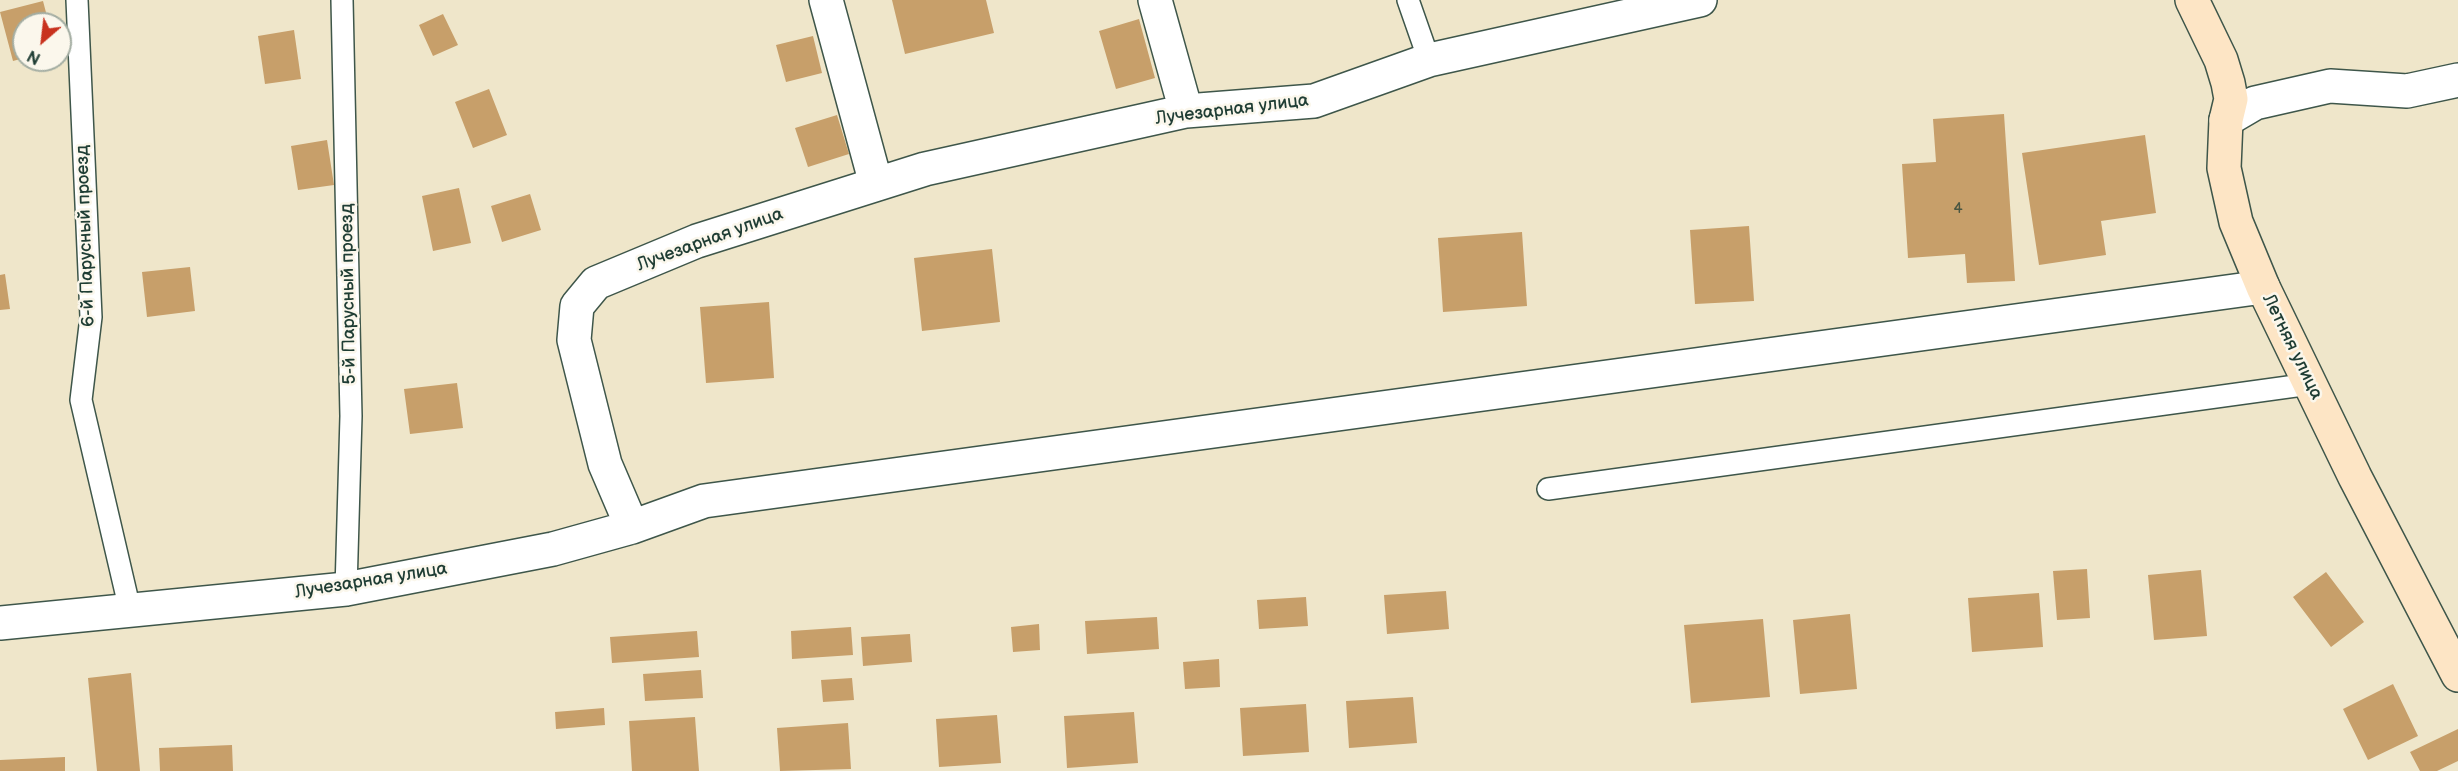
<!DOCTYPE html>
<meta charset="utf-8">
<style>
body{margin:0}
#map{position:relative;width:2458px;height:771px;overflow:hidden;background:#efe6ca;font-family:"Balsamiq Sans",sans-serif}
canvas{display:block}
.north{position:absolute;left:12px;top:12px;width:60px;height:60px;box-sizing:border-box;background:#fbf7ec;border:2px solid #a3ada2;border-radius:50%;rotate:208deg;font-size:16px;font-weight:700;line-height:24px;text-align:center;color:#1f3d34}
.north::after{content:'';display:block;margin:auto;width:21px;height:27px;background:#c8321e;clip-path:polygon(50% 0,100% 100%,50% 72%,0 100%)}
</style>
<div id="map">
<canvas width="2458" height="771"></canvas>
<div class="north">N</div>
</div>
<script>
const c = document.querySelector('canvas').getContext('2d');
c.lineJoin = 'round';
function fillPath(path, color) {
  c.fillStyle = color;
  c.fill(path, 'evenodd');
}
function trace(path, color, width, dash) {
  c.strokeStyle = color;
  c.lineWidth = width;
  c.lineCap = dash ? 'butt' : 'round';
  c.setLineDash(dash || []);
  c.stroke(path);
}
function label(font, color, halo, rows, align = 'center') {
  c.font = font + ' "Balsamiq Sans",sans-serif';
  c.lineWidth = 5;
  c.setLineDash([]);
  c.textBaseline = 'middle';
  c.strokeStyle = halo;
  c.fillStyle = color;
  for (const [text, x, y, turn = 0] of rows) {
    c.save();
    c.translate(x, y);
    c.rotate((+turn || 0) * Math.PI / 180);
    c.textAlign = isNaN(turn) ? turn : align;
    if (halo) c.strokeText(text, 0, 0);
    c.fillText(text, 0, 0);
    c.restore();
  }
}
const building = new Path2D(`
 M892 0H986L994 33 905 54Z
 M43 1 49 24H24V58L13 61 0 12Z
 M443 14 458 45 433 56 419 25Z
 M1139 19 1155 78 1116 89 1099 31Z
 M294 30 301 79 265 84 258 36Z
 M813 36 822 73 786 82 776 45Z
 M489 89 507 135 473 148 455 102Z
 M2004 114 2015 281 1967 283 1965 254 1908 258 1902 164 1936 162 1933 119Z
 M837 115 849 154 808 167 795 128Z
 M2145 135 2156 213 2101 221 2106 255 2039 265 2022 153Z
 M327 140 334 185 298 190 291 146Z
 M459 188 471 243 433 251 422 196Z
 M530 194 541 230 502 242 491 206Z
 M1749 226 1754 301 1695 304 1690 230Z
 M1522 232 1527 306 1443 312 1438 238Z
 M992 249 1000 322 922 331 914 258Z
 M190 267 195 311 147 317 142 272Z
 M5 274 10 309 0 310V275Z
 M769 302 774 378 706 383 700 307Z
 M457 383 463 428 410 434 404 389Z
 M2087 569 2090 618 2057 620 2053 571Z
 M2201 570 2207 636 2154 640 2148 575Z
 M2326 572 2364 622 2331 647 2293 597Z
 M1446 591 1449 629 1387 634 1384 595Z
 M2039 593 2043 647 1972 652 1968 598Z
 M1306 597 1308 626 1259 629 1257 600Z
 M1850 614 1857 689 1800 694 1793 620Z
 M1157 617 1159 649 1087 654 1085 621Z
 M1763 619 1770 697 1691 703 1684 625Z
 M1039 624 1040 650 1013 652 1011 627Z
 M851 627 853 655 792 659 791 631Z
 M697 631 699 657 612 663 610 637Z
 M910 634 912 662 863 666 861 637Z
 M1219 659 1220 687 1185 689 1183 662Z
 M701 670 703 698 645 701 643 674Z
 M131 673 140 771H97L88 678Z
 M852 678 854 700 823 702 821 680Z
 M2393 684 2418 736 2368 760 2343 709Z
 M1413 697 1417 743 1349 748 1346 701Z
 M1306 704 1309 752 1243 756 1240 708Z
 M604 708 605 725 556 729 555 712Z
 M1134 712 1138 763 1067 768 1064 716Z
 M997 715 1001 763 939 767 936 719Z
 M695 717 699 771H632L629 721Z
 M848 723 851 769 780 771 777 728Z
 M2458 729V761L2437 771H2420L2410 752Z
 M232 745 233 771H160L159 748Z
 M65 757V771H0V760Z`);
const lane = new Path2D(`
 M77 0 91 317 81 400 130 610
 M342 0 351 416 346 589
 M1408 0 1429 60
 M1548 489 2310 384`);
const street = new Path2D(`
 M826 0 876 184
 M1155 0 1186 111
 M2226 120 2255 103 2330 86 2407 91 2458 80
 M632 527 704 501 2263 287
 M0 623 346 589 553 549 632 527 605 464 574 340 577 306 596 283 697 241 925 169 1186 111 1314 101 1429 60 1700 0`);
const secondary = new Path2D(`
 M2192 0 2221 60 2228 83 2231 99 2226 120 2224 168 2236 222 2263 287 2355 477 2458 675`);
const numberNames = [
 ["4",1958,209]
];
const streetNames = [
 ["Лучезарная улица",1232,110,-7],
 ["6-й Парусный проезд",86,236,-92],
 ["Лучезарная улица",710,240,-20],
 ["5-й Парусный проезд",349,294,-91],
 ["Летняя улица",2292,347,64],
 ["Лучезарная улица",371,581,-9]
];
fillPath(building, '#c79f6a');
trace(lane, '#3e564a', 24);
trace(street, '#3e564a', 36);
trace(secondary, '#3e564a', 36);
trace(lane, '#fff', 21);
trace(street, '#fff', 33);
trace(secondary, '#fde5c5', 33);
label('15px', '#495642', null, numberNames);
label('18px', '#1f3d34', '#fbf7ec', streetNames);
</script>
